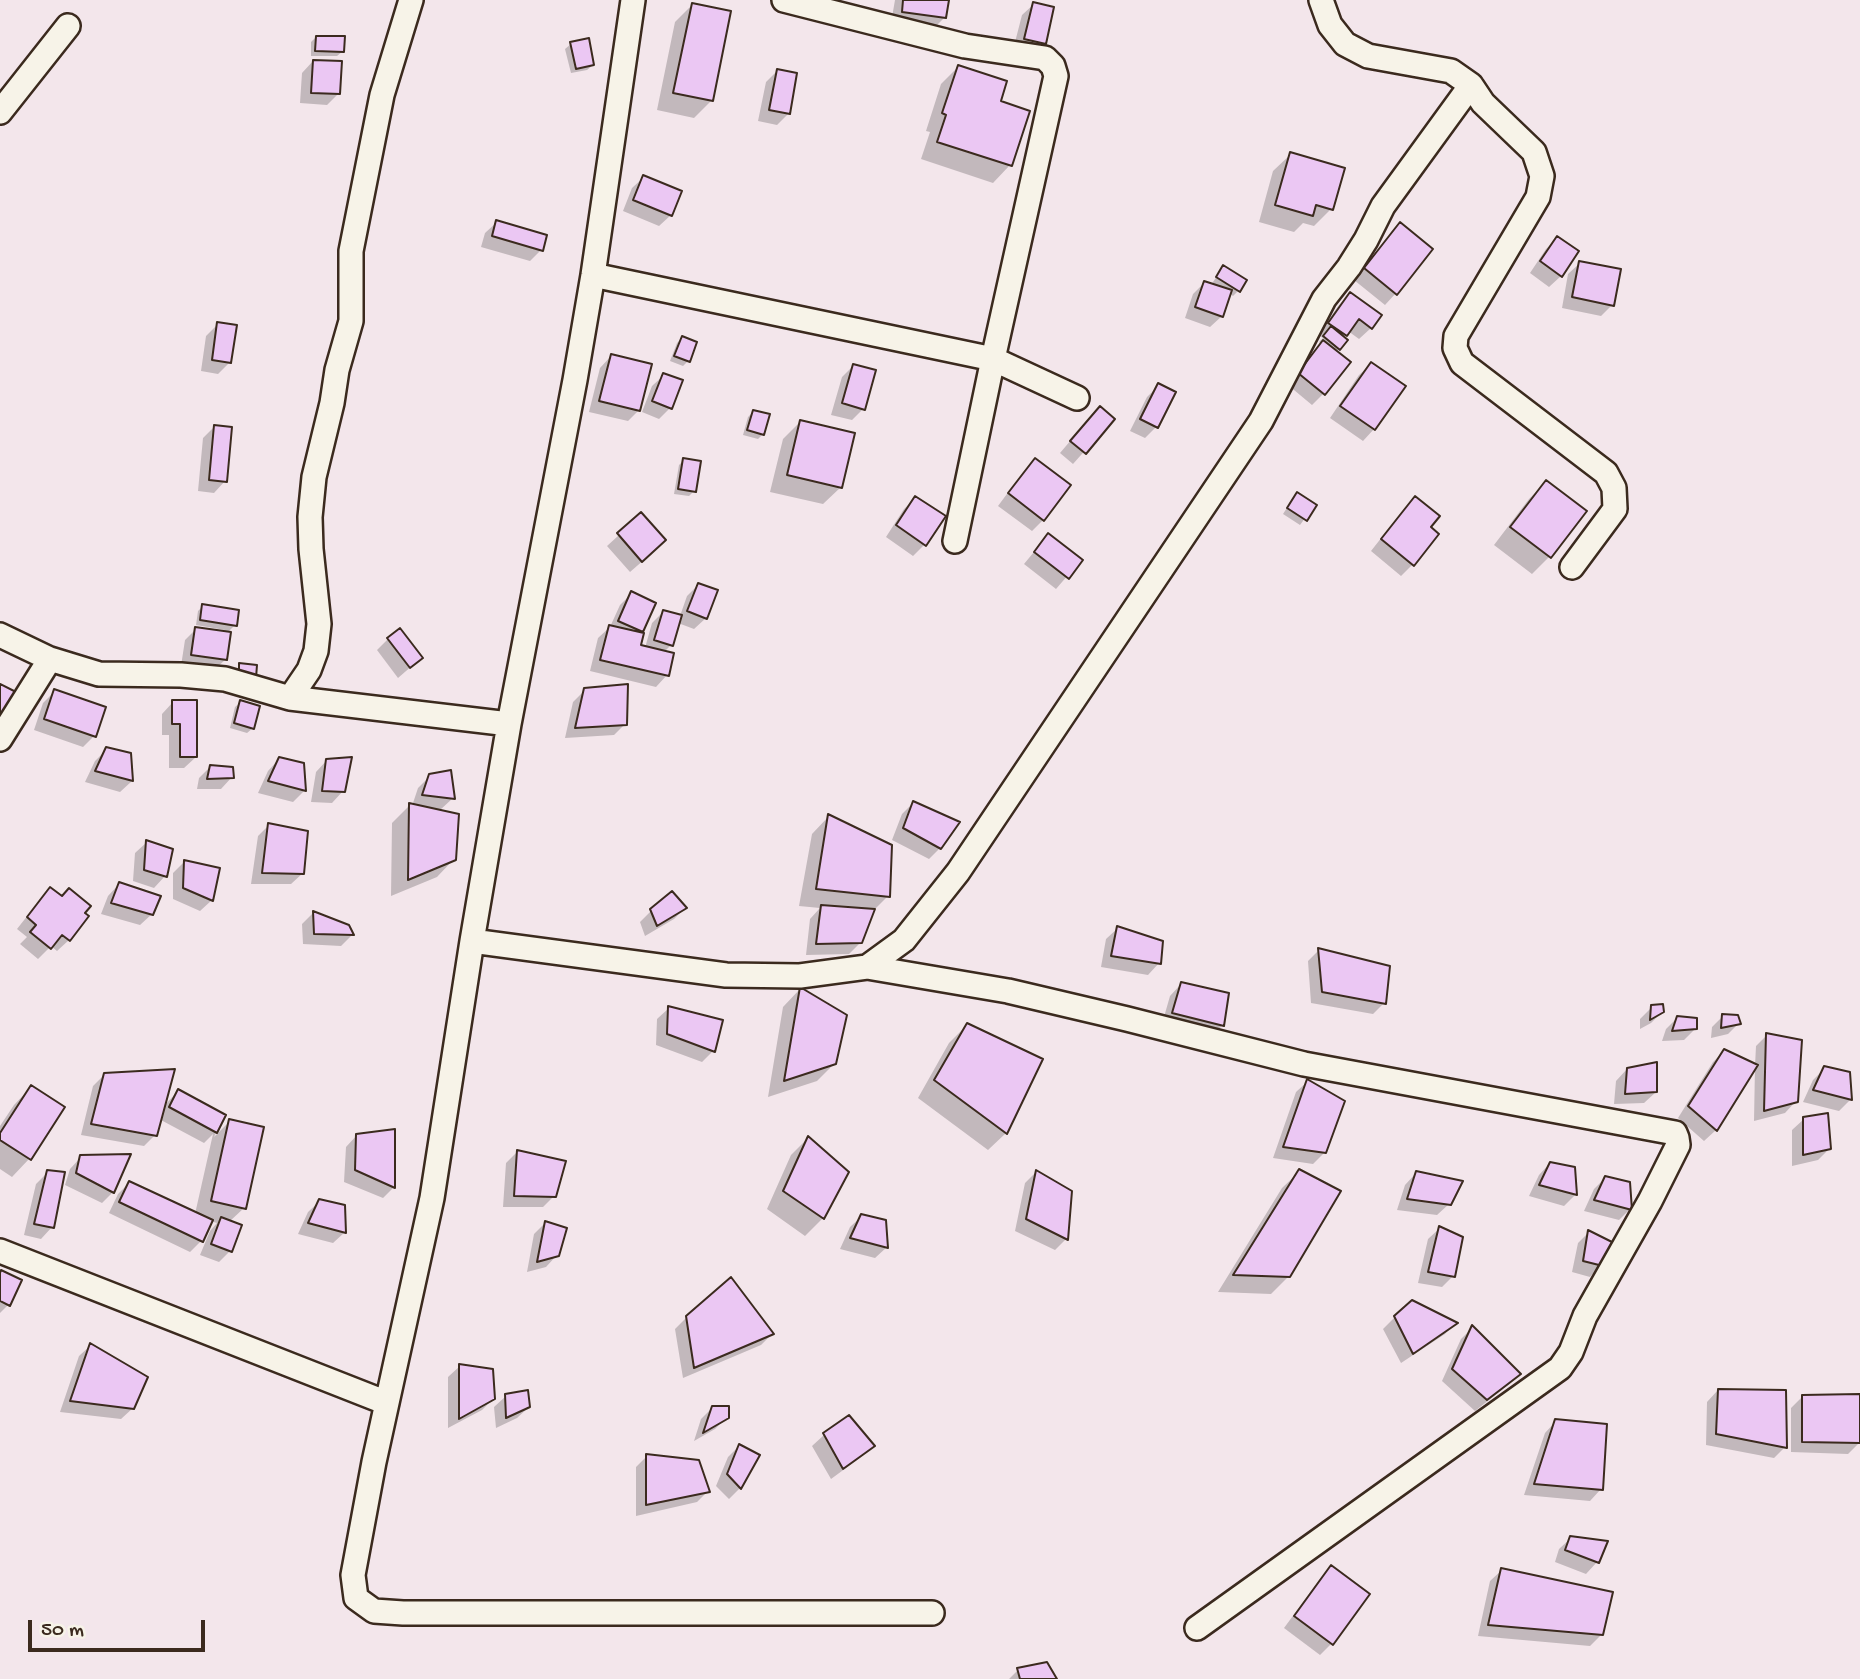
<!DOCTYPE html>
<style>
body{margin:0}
#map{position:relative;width:1860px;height:1679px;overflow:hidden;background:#f3e6eb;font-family:"Gochi Hand",sans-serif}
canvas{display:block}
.scale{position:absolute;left:28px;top:1620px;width:177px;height:32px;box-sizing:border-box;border:4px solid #3b2a1e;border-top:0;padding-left:9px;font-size:21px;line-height:24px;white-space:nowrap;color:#3b2a1e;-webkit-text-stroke:5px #f7f3e8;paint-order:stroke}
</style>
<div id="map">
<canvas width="1860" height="1679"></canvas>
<div class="scale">50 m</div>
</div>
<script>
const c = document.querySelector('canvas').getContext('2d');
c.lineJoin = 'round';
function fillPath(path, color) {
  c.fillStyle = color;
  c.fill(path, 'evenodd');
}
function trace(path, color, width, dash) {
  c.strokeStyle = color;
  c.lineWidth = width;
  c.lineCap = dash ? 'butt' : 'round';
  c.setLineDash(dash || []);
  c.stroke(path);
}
const shadow = new Path2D(`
 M895 0H947L945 17 933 29 891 23Z
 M1034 4 1044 43 1033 55 1013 50 1022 15Z
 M692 5 711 101 694 118 657 110 675 22Z
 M316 37 343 51 337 56H311V42Z
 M571 44 593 65 587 70 571 73 565 49Z
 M313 61 339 93 327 105 300 103 302 73Z
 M958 67 999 102 1010 165 993 183 921 159 930 132 926 131 941 84Z
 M777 71 788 114 777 125 758 121 766 82Z
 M1291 154 1331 209 1314 226 1303 223 1294 232 1259 222 1273 171Z
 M644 177 671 215 659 226 623 211 632 188Z
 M497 222 541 250 530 261 481 247 485 233Z
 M1400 224 1396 293 1385 305 1354 280 1389 236Z
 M1557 238 1561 276 1549 287 1530 273 1546 249Z
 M1580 263 1612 305 1601 316 1562 308 1568 274Z
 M1223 267 1238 291 1233 296 1229 293 1222 316 1210 327 1185 318 1193 294 1204 283 1211 285Z
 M1350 294 1371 328 1359 339 1348 331 1343 338 1346 340 1336 352 1324 393 1312 405 1288 385 1321 344 1319 342 1323 338 1318 335 1339 305Z
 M218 324 230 362 218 374 201 371 206 336Z
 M682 338 688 361 683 366 670 361 677 343Z
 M611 356 639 410 628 421 589 412 600 368Z
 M1371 364 1374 429 1363 441 1330 418 1359 375Z
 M853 366 863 409 852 420 831 415 842 377Z
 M664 375 670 408 659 419 642 412 652 386Z
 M1159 385 1156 427 1145 438 1130 431 1147 397Z
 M753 412 763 434 758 439 743 435 748 417Z
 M1089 419H1113L1073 464 1060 453Z
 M800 422 841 487 823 504 770 492 783 439Z
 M214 427 225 481 214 493 198 491 203 438Z
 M684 460 694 491 689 496 674 494 679 465Z
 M1035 460 1043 520 1032 531 998 506 1024 471Z
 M1546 482 1584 511 1549 557 1532 574 1494 545 1529 499Z
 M915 498 924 545 913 556 886 537 904 509Z
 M1415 498 1429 528 1413 564 1401 576 1371 551 1404 509Z
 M1292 500 1314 506 1300 525 1283 514Z
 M641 515 653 552 630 572 607 546Z
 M1048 535 1081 560 1056 589 1024 564Z
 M698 585 706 618 694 629 678 623 671 645 664 652 667 675 656 687 590 671 598 638 610 627 620 605 631 594 641 631 638 634 639 647 645 648 652 623 664 611 680 616 687 596Z
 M203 606 235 625 227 633 226 659 214 670 181 666 185 640 196 629 224 633 225 630 196 625 198 611Z
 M388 639 421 658 398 678 377 650Z
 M585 690 625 724 614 735 565 738 573 702Z
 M55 691 94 736 83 747 34 730 43 703Z
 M173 702 196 757 184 768H169V735H162V714Z
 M241 702 253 728 247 733 230 728 235 707Z
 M107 749 132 781 120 792 85 782 95 761Z
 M279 759 302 765 304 791 293 802 258 793 268 771Z
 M327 760 343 791 332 803 311 802 316 772Z
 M211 766 232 777 221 789H197L199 778Z
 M430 776 453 798 439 811 454 859 437 877 391 896 392 823 410 805 412 806 418 788Z
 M913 803 940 848 929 859 892 840 902 814Z
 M829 816 888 896 872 912 861 942 849 954 806 955 810 919 820 908 799 906 812 834Z
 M269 825 303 873 291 884H251L258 836Z
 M147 842 165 876 154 888 133 881 135 853Z
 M184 862 212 900 200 911 173 899V873Z
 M119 884 152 914 140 925 101 914 108 896Z
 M50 890 69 940 57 951 51 946 38 959 20 944 27 937 17 929 39 901Z
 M685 908 674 919 645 936 640 922 652 910Z
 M313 913 352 935 341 946 303 944 302 924Z
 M1118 928 1159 963 1148 975 1101 967 1106 939Z
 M1319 950 1384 1003 1373 1014 1311 1003 1308 961Z
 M1181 984 1223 1025 1211 1036 1162 1024 1170 996Z
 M800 989 835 1063 817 1081 768 1097 783 1007Z
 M1652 1007 1662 1012 1651 1023 1640 1029V1019Z
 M669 1008 713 1051 702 1062 656 1045 657 1019Z
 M1723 1016 1739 1023 1728 1034 1711 1038 1712 1027Z
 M1677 1018 1696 1028 1684 1040 1662 1041 1666 1029Z
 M967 1025 1006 1133 988 1150 918 1098 949 1043Z
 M1767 1035 1796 1101 1785 1113 1754 1121 1755 1066 1716 1130 1704 1141 1678 1118 1713 1062 1724 1051 1755 1066 1756 1046Z
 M1825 1068 1848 1074 1850 1100 1839 1111 1803 1102 1813 1080Z
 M1627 1069 1656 1092 1644 1103 1614 1104 1616 1081Z
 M105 1074 163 1107 178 1091 224 1115 214 1137 230 1121 244 1208 229 1222 230 1251 219 1262 200 1255 210 1231 217 1223 210 1221 201 1241 190 1252 109 1213 118 1194 129 1183 195 1214 213 1134 204 1143 159 1119 155 1135 144 1146 81 1135 93 1086Z
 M1308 1081 1325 1152 1313 1164 1273 1158 1296 1092Z
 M31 1087 63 1108 29 1159 12 1177 0 1169V1126L14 1105Z
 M1804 1119 1829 1149 1818 1160 1792 1166V1130Z
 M357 1135 394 1187 383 1198 344 1182 346 1147Z
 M808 1138 847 1173 823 1218 805 1236 767 1209 791 1155Z
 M517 1152 554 1196 543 1207H503L506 1163Z
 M81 1157 113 1192 102 1203 65 1185 70 1169Z
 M1550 1163 1576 1194 1564 1206 1529 1196 1539 1175Z
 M1300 1171 1289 1276 1271 1294 1218 1292 1282 1188Z
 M48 1172 52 1227 41 1239 24 1235 36 1184Z
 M1036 1172 1066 1239 1055 1250 1015 1231 1025 1183Z
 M1416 1173 1449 1204 1437 1215 1397 1210 1405 1185Z
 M1605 1178 1630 1209 1619 1220 1584 1211 1594 1189Z
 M320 1201 345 1232 333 1243 298 1234 308 1212Z
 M862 1216 887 1247 875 1258 840 1249 850 1227Z
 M545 1223 557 1255 546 1267 527 1272 534 1234Z
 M1440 1228 1453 1276 1442 1287 1418 1283 1428 1239Z
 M1589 1232 1601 1265 1590 1277 1572 1272 1578 1243Z
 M0 1274 8 1305 0 1313Z
 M687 1317 772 1334 761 1345 683 1378 675 1329Z
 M1395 1317 1455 1323 1445 1334 1401 1363 1383 1329Z
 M1472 1328 1519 1374 1508 1385 1475 1411 1442 1381 1461 1339Z
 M91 1345 133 1408 121 1419 60 1412 79 1356Z
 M460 1366 493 1399 482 1410 448 1428V1377Z
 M1718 1390 1785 1447 1774 1458 1706 1445 1707 1402Z
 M506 1396 529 1407 517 1418 496 1428 494 1407Z
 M1860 1396 1859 1443 1848 1454 1791 1452V1408L1802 1397Z
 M713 1407 727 1417 715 1429 694 1441 701 1419Z
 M849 1417 872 1446 861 1457 831 1479 812 1446 824 1435Z
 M1556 1421 1601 1489 1590 1501 1524 1495 1545 1433Z
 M739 1446 758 1456 740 1488 729 1499 716 1486 728 1457Z
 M647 1456 708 1491 697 1502 636 1516V1467Z
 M1571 1538 1605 1543 1597 1562 1586 1574 1555 1562 1559 1549Z
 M1331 1567V1644L1320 1655 1284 1628 1320 1579Z
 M1502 1570 1602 1634 1590 1646 1478 1636 1490 1581Z
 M1018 1670 1055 1679H1009Z`);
const building = new Path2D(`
 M903 0H949L946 18 902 12Z
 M1033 2 1054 7 1046 44 1024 39Z
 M692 3 731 11 713 101 673 93Z
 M316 36H345L344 52 315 51Z
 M589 38 594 65 576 69 570 42Z
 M313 60 342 61 340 94 311 93Z
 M958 65 1007 81 1001 101 1030 111 1012 166 937 142 946 115 942 113Z
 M777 69 797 73 790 114 769 110Z
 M1290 152 1345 168 1333 210 1316 205 1313 216 1275 205Z
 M643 175 682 191 672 216 633 200Z
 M496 220 547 235 543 251 492 236Z
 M1400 222 1433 249 1397 295 1364 268Z
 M1557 236 1579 251 1562 277 1540 261Z
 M1579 261 1621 269 1614 306 1572 297Z
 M1223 265 1247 280 1240 292 1216 277Z
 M1204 281 1232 290 1223 317 1195 307Z
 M1350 292 1382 315 1372 329 1359 319 1347 336 1328 323Z
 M217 322 237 325 231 363 212 360Z
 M1331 326 1348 340 1340 350 1323 336Z
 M682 336 697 342 690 362 674 356Z
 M1323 340 1351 362 1325 395 1298 373Z
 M611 354 652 364 640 411 599 401Z
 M1371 362 1406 386 1375 430 1340 406Z
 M853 364 876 370 865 410 842 403Z
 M663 373 683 380 672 409 652 401Z
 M1158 383 1176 392 1158 428 1140 419Z
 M1100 406 1115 419 1086 454 1070 441Z
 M753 410 770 414 764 435 747 430Z
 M800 420 855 433 842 488 787 475Z
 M214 425 232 427 227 482 209 480Z
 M683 458 701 461 696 492 678 489Z
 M1035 458 1071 485 1044 521 1008 493Z
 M1546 480 1587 511 1551 558 1510 527Z
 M1297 492 1317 505 1307 521 1287 508Z
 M915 496 946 516 926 546 896 525Z
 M1415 496 1440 516 1431 527 1439 534 1414 566 1381 539Z
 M641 512 666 540 642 562 617 533Z
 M1048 533 1083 560 1069 579 1034 552Z
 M698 583 718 590 707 619 687 611Z
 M631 591 656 603 643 632 618 621Z
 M202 604 239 610 237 626 200 620Z
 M663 610 682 615 673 646 654 640Z
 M609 625 644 633 641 645 674 653 669 676 600 660Z
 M195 627 231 632 227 660 191 655Z
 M400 628 423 658 410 668 387 638Z
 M239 663 257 665 256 678 239 676Z
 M0 684 16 692 0 722Z
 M628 684 627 725 575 728 584 688Z
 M54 689 106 707 96 737 44 719Z
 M172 700H197V757H180V724H172Z
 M240 700 260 706 254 729 234 723Z
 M106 747 131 753 133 781 95 771Z
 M279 757 304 763 306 791 268 781Z
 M352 757 345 792 322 791 326 759Z
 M210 765 233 767 234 778 207 779Z
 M451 770 455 799 422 795 429 774Z
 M913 801 960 822 941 849 903 828Z
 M409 803 459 814 456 860 408 880Z
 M828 814 892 845 890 897 816 889Z
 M268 823 308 831 304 874 262 873Z
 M146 840 173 849 167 877 144 870Z
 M184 860 220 868 213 901 183 888Z
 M119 882 161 896 153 915 111 903Z
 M50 887 62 896 69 888 91 906 85 913 89 916 70 941 62 935 51 949 30 932 36 925 27 917Z
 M672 891 687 908 657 926 650 909Z
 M821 905 875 909 862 943 816 944Z
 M313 911 349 925 354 935 314 934Z
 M1117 926 1163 941 1161 964 1111 956Z
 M1318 948 1390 966 1386 1004 1322 992Z
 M1181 982 1229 993 1224 1026 1172 1013Z
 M800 987 847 1015 836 1064 784 1081Z
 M1663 1004 1664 1012 1650 1020 1651 1005Z
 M668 1006 723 1020 715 1052 667 1034Z
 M1722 1014 1738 1015 1741 1024 1721 1028Z
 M1677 1016 1697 1018V1029L1672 1031Z
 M967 1023 1043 1059 1007 1134 934 1080Z
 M1766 1033 1802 1040 1798 1102 1764 1111Z
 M1724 1049 1758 1065 1717 1131 1688 1106Z
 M1657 1062V1092L1625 1094 1627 1068Z
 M1824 1066 1850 1072 1852 1100 1813 1090Z
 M175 1069 157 1136 91 1124 104 1073Z
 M1307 1079 1345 1101 1326 1153 1283 1147Z
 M31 1085 65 1107 31 1160 0 1140V1133Z
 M178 1089 226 1115 217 1133 169 1107Z
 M1828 1113 1831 1149 1803 1155V1117Z
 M229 1119 264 1127 246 1209 211 1201Z
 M395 1129V1188L355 1170 356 1134Z
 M808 1136 849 1172 824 1219 783 1191Z
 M517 1150 566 1161 556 1197 514 1196Z
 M131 1154 114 1193 76 1173 80 1155Z
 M1550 1162 1575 1167 1577 1195 1539 1185Z
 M1299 1169 1341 1191 1290 1277 1233 1275Z
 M47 1170 65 1172 54 1228 34 1224Z
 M1036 1170 1072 1191 1068 1240 1026 1219Z
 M1416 1171 1463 1181 1451 1205 1407 1199Z
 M1605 1176 1630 1182 1632 1210 1594 1200Z
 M129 1181 213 1220 203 1242 119 1202Z
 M319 1199 345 1205 346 1233 308 1223Z
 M861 1214 886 1220 888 1248 850 1238Z
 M221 1217 242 1225 232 1252 211 1244Z
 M545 1221 567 1228 559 1256 537 1262Z
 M1439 1226 1463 1237 1455 1277 1428 1272Z
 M1588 1230 1614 1243 1603 1266 1583 1261Z
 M1 1270 22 1280 10 1306 0 1301V1273Z
 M731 1277 774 1334 694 1368 686 1316Z
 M1412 1300 1458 1323 1413 1354 1394 1316Z
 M1472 1325 1521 1374 1487 1400 1452 1369Z
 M90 1343 148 1377 134 1409 70 1401Z
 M459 1364 493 1369 495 1399 459 1419Z
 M1718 1389 1786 1390 1787 1448 1716 1434Z
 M528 1390 530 1407 506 1418 505 1394Z
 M1860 1394V1443L1802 1442V1395Z
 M712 1406H729V1418L703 1433Z
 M849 1415 875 1446 843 1469 823 1433Z
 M1555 1419 1607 1424 1603 1490 1534 1484Z
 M739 1444 760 1455 741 1489 727 1474Z
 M646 1454 699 1460 710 1492 646 1505Z
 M1570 1536 1608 1541 1599 1563 1565 1550Z
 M1331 1565 1370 1594 1333 1645 1294 1616Z
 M1501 1568 1613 1592 1603 1635 1488 1625Z
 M1047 1662 1057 1679H1020L1017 1668Z`);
const minor = new Path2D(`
 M633 0 593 275 575 380 509 724 472 941 432 1198 374 1462 353 1575 356 1598 374 1611 403 1613H932
 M784 0 965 46 1045 58 1053 66 1056 76 993 359 955 541
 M1321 0 1330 25 1345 44 1368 56 1451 71 1471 85 1483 103 1534 152 1542 176 1538 197 1456 336 1455 348 1462 363 1606 473 1614 488 1615 509 1572 567
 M0 112 68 26
 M593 275 993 359 1077 398
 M0 635 50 659 99 674 181 675 225 679 290 698 509 724
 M290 698 309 670 316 651 319 624 311 549 310 517 314 477 332 403 337 370 351 321V251L382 95 411 0
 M0 739 50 659
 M472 941 726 975 800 976 867 967 904 940 958 872 1261 421 1324 299 1349 267 1366 240 1383 206 1471 85
 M867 967 1008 991 1127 1019 1304 1064 1675 1133 1677 1138 1678 1145 1650 1201 1585 1316 1571 1352 1560 1368 1197 1628
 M0 1251 387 1403`);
fillPath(shadow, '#0003');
fillPath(building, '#ebc7f3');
trace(building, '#3b2a1e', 2);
trace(minor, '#3b2a1e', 28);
trace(minor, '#f7f3e8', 23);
</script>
